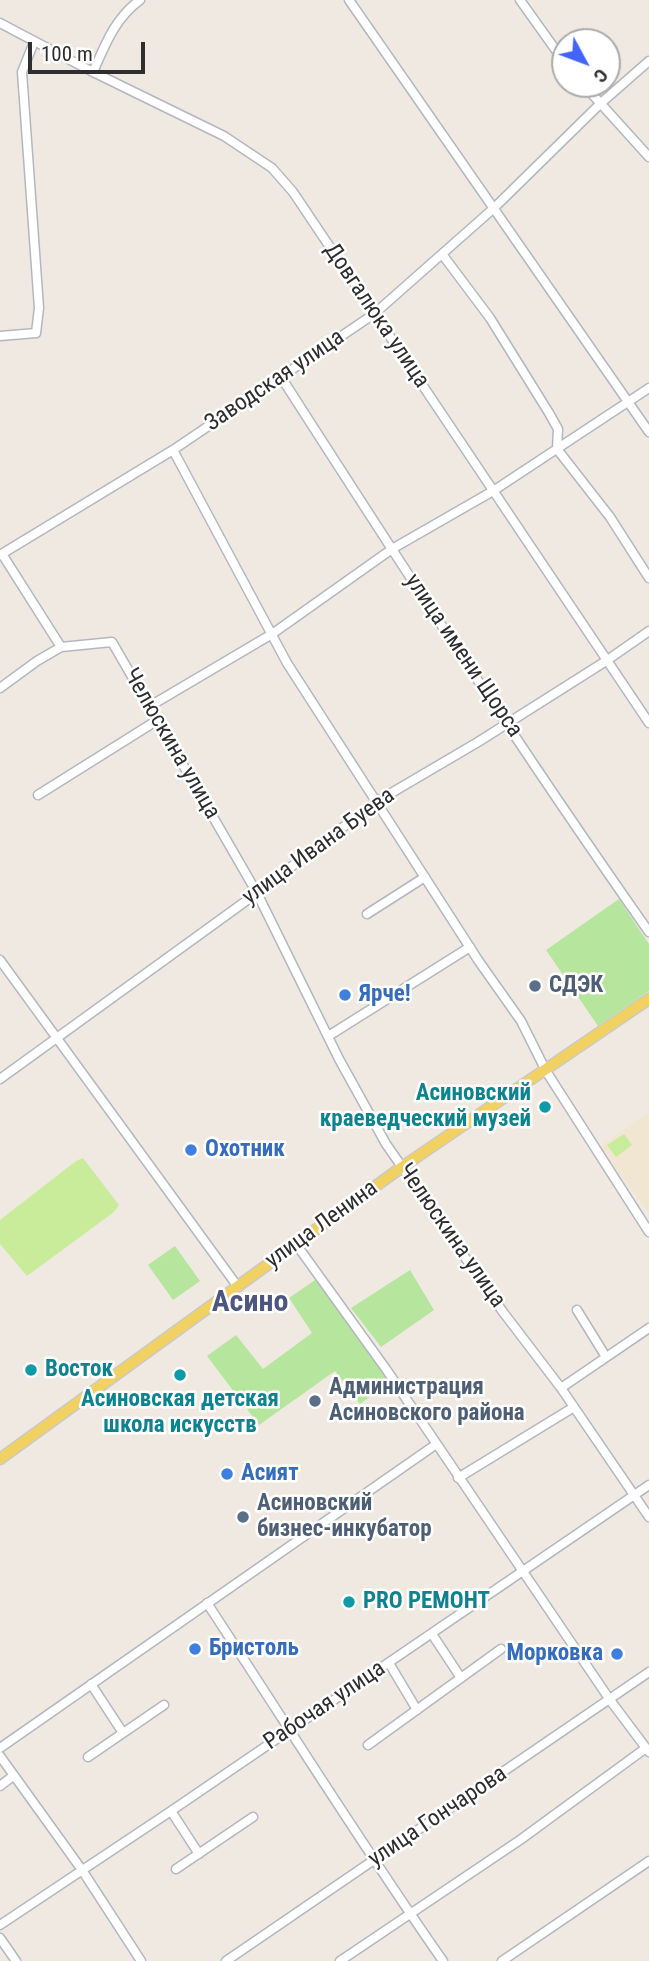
<!DOCTYPE html>
<meta charset="utf-8">
<style>
body{margin:0}
#map{position:relative;width:649px;height:1961px;overflow:hidden;background:#efe9e1;font-family:"Roboto Condensed",sans-serif}
canvas{display:block}
.north{position:absolute;left:551px;top:28px;width:70px;height:70px;box-sizing:border-box;background:#fff;border:2px solid #ababab;border-radius:50%;rotate:131deg;font-size:19px;font-weight:700;line-height:28px;text-align:center;color:#2e2e2e}
.north::after{content:'';display:block;margin:auto;width:24px;height:32px;background:#4264fb;clip-path:polygon(50% 0,100% 100%,50% 72%,0 100%)}
.scale{position:absolute;left:28px;top:42px;width:117px;height:32px;box-sizing:border-box;border:4px solid #2e2e2e;border-top:0;padding-left:9px;font-size:21px;line-height:24px;white-space:nowrap;color:#2e2e2e;-webkit-text-stroke:5px #fff;paint-order:stroke}
</style>
<div id="map">
<canvas width="649" height="1961"></canvas>
<div class="north">С</div>
<div class="scale">100 m</div>
</div>
<script>
const c = document.querySelector('canvas').getContext('2d');
c.lineJoin = 'round';
function fillPath(path, color) {
  c.fillStyle = color;
  c.fill(path, 'evenodd');
}
function trace(path, color, width, dash) {
  c.strokeStyle = color;
  c.lineWidth = width;
  c.lineCap = dash ? 'butt' : 'round';
  c.setLineDash(dash || []);
  c.stroke(path);
}
function label(font, color, halo, rows, align = 'center') {
  c.font = font + ' "Roboto Condensed",sans-serif';
  c.lineWidth = 5;
  c.setLineDash([]);
  c.textBaseline = 'middle';
  c.strokeStyle = halo;
  c.fillStyle = color;
  for (const [text, x, y, turn = 0] of rows) {
    c.save();
    c.translate(x, y);
    c.rotate((+turn || 0) * Math.PI / 180);
    c.textAlign = isNaN(turn) ? turn : align;
    if (halo) c.strokeText(text, 0, 0);
    c.fillText(text, 0, 0);
    c.restore();
  }
}
const education = new Path2D(`
 M649 1112V1211L648 1212 600 1147Z`);
const green = new Path2D(`
 M619 899 649 944V991L598 1026 546 950Z
 M175 1246 200 1281 173 1300 148 1265Z
 M410 1270 434 1310 381 1347 351 1308Z
 M318 1278 389 1382 360 1404 335 1371 259 1425 207 1356 236 1335 263 1369 312 1333 289 1298Z`);
const pitch = new Path2D(`
 M624 1134 632 1145 616 1157 607 1145Z
 M83 1158 119 1205 114 1212 27 1276 0 1244V1220L76 1161Z`);
const minor = new Path2D(`
 M349 0 649 432
 M520 0 565 63
 M0 23 93 72 224 136 272 168 293 192 649 723
 M93 72C105 45 115 18 140 0
 M583 84 649 157
 M442 254 490 318 549 413 558 429 557 449 610 517 649 578
 M0 336 36 333 39 308 22 72 34 42
 M281 377C401 564 521 750 649 932
 M173 450 287 663 478 960 521 1021 546 1071 649 1232
 M2 554 61 647 112 642 257 893 339 1059 386 1144 503 1312 561 1388 649 1517
 M0 555 173 450 374 314 494 208 601 103 649 61
 M0 688 37 661 61 647
 M150 706 272 634 392 549 493 491 649 388
 M38 795 156 721
 M367 914 425 877
 M0 960 238 1287
 M330 1035 470 947
 M0 1079 257 893 376 802 478 742 606 661 649 631
 M296 1244 386 1369 610 1700 649 1752
 M577 1310 606 1357
 M561 1388 649 1328
 M458 1478 574 1407
 M207 1603C286 1723 361 1844 443 1961
 M432 1634 461 1678
 M389 1663 417 1710
 M91 1684 123 1733
 M368 1745 501 1649
 M0 1748 435 1445
 M0 1756 82 1870 141 1961
 M88 1757 164 1705
 M0 1786 13 1776
 M171 1811 199 1854
 M176 1869 253 1817
 M0 1925 171 1811 649 1485
 M0 1938 16 1961
 M226 1961 649 1672
 M340 1961 520 1840 646 1748
 M502 1961 649 1861`);
const major = new Path2D(`
 M0 1459 402 1167 649 999`);
const markers = [
 [535,986,7,"#5c6f8a"],
 [345,995,7,"#3f7fe0"],
 [545,1107,7,"#0f9aa8"],
 [191,1150,7,"#3f7fe0"],
 [31,1370,7,"#0f9aa8"],
 [180,1375,7,"#0f9aa8"],
 [315,1401,7,"#5c6f8a"],
 [227,1474,7,"#3f7fe0"],
 [243,1517,7,"#5c6f8a"],
 [349,1602,7,"#0f9aa8"],
 [195,1649,7,"#3f7fe0"],
 [617,1654,7,"#3f7fe0"]
];
const streetNames = [
 ["Довгалюка улица",376,316,56],
 ["Заводская улица",275,381,-34],
 ["улица имени Щорса",463,656,56],
 ["Челюскина улица",171,744,60],
 ["улица Ивана Буева",319,847,-36],
 ["улица Ленина",322,1225,-36],
 ["Челюскина улица",451,1236,55],
 ["Рабочая улица",325,1706,-34],
 ["улица Гончарова",438,1817,-34]
];
const serviceNames = [
 ["СДЭК",549,986],
 ["Администрация",329,1388],
 ["Асиновского района",329,1414],
 ["Асиновский",257,1504],
 ["бизнес-инкубатор",257,1530]
];
const shopNames = [
 ["Ярче!",359,995],
 ["Охотник",205,1150],
 ["Асият",241,1474],
 ["Бристоль",209,1649],
 ["Морковка",603,1654,"right"]
];
const cultureNames = [
 ["Асиновский",531,1094,"right"],
 ["краеведческий музей",531,1120,"right"],
 ["Восток",45,1370],
 ["Асиновская детская",180,1400,"center"],
 ["школа искусств",180,1426,"center"],
 ["PRO РЕМОНТ",363,1602]
];
const districtNames = [
 ["Асино",250,1303]
];
fillPath(education, '#f0e6d1');
fillPath(green, '#b6e59e');
fillPath(pitch, '#c9ec9a');
trace(minor, '#b4b7c1', 11);
trace(major, '#c9c9c9', 13);
trace(minor, '#fff', 8);
trace(major, '#f2d163', 10);
for (const [x, y, r, color] of markers) {
  const dot = new Path2D();
  dot.arc(x, y, r, 0, 2 * Math.PI);
  c.fillStyle = color;
  c.fill(dot);
  trace(dot, '#fff', 2.5);
}
label('23px', '#2e2e2e', '#fff', streetNames);
label('bold 23px', '#4e5e75', '#fff', serviceNames, 'left');
label('bold 23px', '#366cbe', '#fff', shopNames, 'left');
label('bold 23px', '#0d838f', '#fff', cultureNames, 'left');
label('bold 30px', '#4d5680', '#fff', districtNames);
</script>
